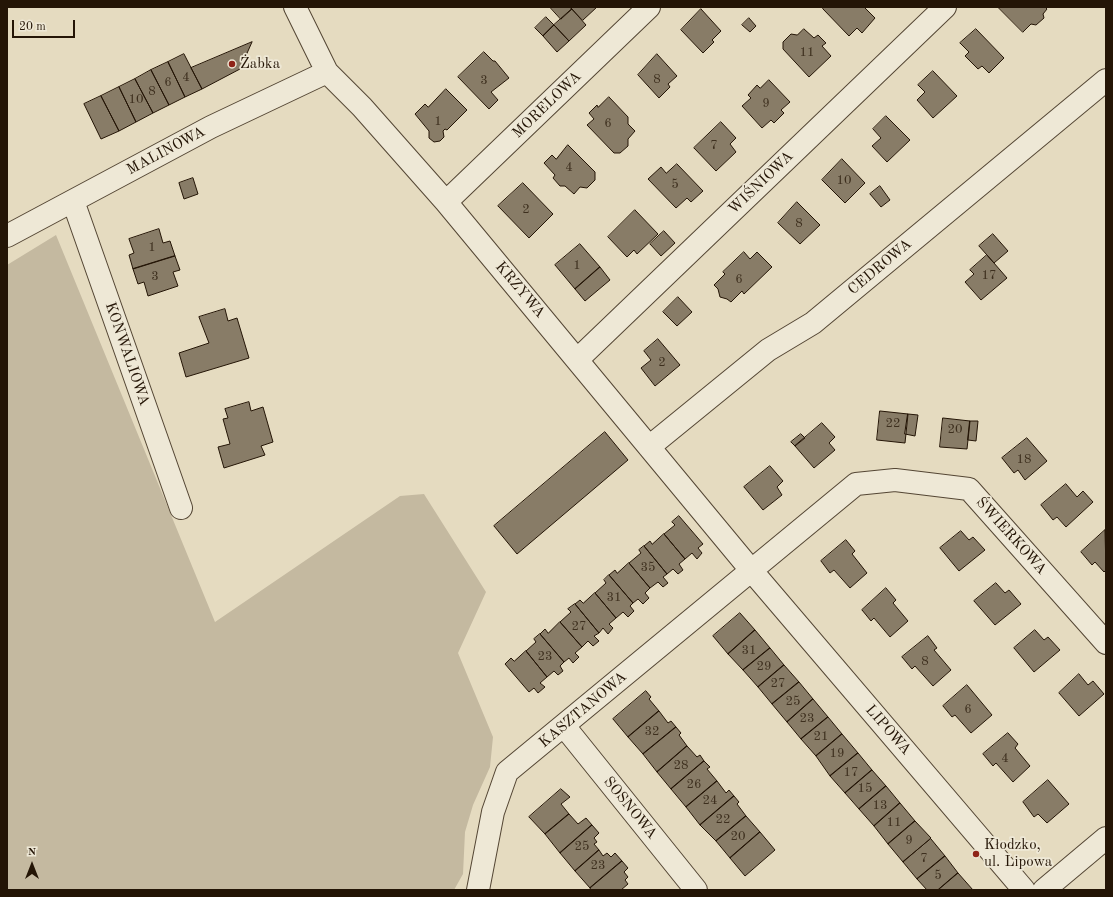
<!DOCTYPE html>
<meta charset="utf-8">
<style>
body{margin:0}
#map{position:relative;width:1113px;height:897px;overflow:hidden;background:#e5dbc0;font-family:"Old Standard TT",serif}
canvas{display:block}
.frame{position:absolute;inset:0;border:8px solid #241506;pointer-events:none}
.north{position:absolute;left:12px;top:845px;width:40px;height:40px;-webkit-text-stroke:3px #eee8d6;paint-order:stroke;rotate:0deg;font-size:11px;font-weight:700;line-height:16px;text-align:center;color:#241506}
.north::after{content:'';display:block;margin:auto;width:14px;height:18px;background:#241506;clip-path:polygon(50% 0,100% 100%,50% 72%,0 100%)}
.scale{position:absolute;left:12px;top:20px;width:63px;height:18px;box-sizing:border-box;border:2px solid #241506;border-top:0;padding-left:5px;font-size:12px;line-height:14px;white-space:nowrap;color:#241506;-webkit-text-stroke:3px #eee8d6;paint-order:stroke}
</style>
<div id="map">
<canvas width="1113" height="897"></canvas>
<div class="frame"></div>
<div class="north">N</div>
<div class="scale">20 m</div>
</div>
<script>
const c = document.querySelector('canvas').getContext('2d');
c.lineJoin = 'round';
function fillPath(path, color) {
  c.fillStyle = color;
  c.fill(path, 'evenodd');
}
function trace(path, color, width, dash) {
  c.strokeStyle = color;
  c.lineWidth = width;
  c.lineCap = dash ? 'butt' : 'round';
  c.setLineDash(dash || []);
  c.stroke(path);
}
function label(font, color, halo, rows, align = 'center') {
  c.font = font + ' "Old Standard TT",serif';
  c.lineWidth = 3.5;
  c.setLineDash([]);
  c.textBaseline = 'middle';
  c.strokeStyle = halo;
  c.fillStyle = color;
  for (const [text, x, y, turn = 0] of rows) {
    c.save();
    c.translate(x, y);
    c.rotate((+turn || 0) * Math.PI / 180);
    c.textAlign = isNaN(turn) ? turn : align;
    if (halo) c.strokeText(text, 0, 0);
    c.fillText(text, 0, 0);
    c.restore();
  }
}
const green = new Path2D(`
 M56 235 215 622 400 496 424 494 486 592 458 653 493 737 490 767 473 805 465 832 463 874 454 890H7V265Z`);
const building = new Path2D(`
 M550 7H570L572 9 561 19Z
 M570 7H597L583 20Z
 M823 7H864L875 18 862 33 857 28 849 36 823 9Z
 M998 7H1045L1047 9 1043 14 1044 18 1036 25 1031 24 1023 32Z
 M572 9 586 25 569 41 554 25Z
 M701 9 721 31 712 40 714 42 703 53 681 30Z
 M546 17 554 25 543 36 535 28Z
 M749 18 756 26 750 32 742 25Z
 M554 25 569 41 557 52 543 36Z
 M804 29 814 38 818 35 826 43 822 46 831 56 809 77 783 49V42L791 34 797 35Z
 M976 29 1004 58 989 73 982 66 978 69 965 56 969 52 960 43Z
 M252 42 240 69 202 89 191 68Z
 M484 52 493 61H495L509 78 491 92 498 100 489 109 458 77Z
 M184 54 202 89 185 97 168 62Z
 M657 54 677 76 668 84 670 87 659 98 638 75Z
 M168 62 185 97 169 105 151 70Z
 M151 70 169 105 153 113 135 79Z
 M933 71 957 96 933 118 917 100 925 92 918 85Z
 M135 79 153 113 136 122 119 87Z
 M769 80 790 102 781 110 784 113 774 123 771 120 762 128 742 106 751 98 748 95 757 85 760 88Z
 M119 87 136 122 119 131 101 96Z
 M446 89 467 110 447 130 445 129 443 131 444 137 440 141 434 142 429 138V131L415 114 425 104 428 107Z
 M101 96 119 131 101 139 84 104Z
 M609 97 628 117V124L635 131 628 139V146L620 153H614L587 125 594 119 589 113 597 105 598 107Z
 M886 116 910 140 887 162 872 146 881 138 873 129Z
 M721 122 736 138 730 144 736 152 716 171 694 148Z
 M568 145 595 172V180L587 188 580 187 574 194 565 186H560L553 178 555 175 544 163 552 155 556 159Z
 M842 159 865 183 845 203 822 180Z
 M677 164 703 191 691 202 687 198 676 208 648 179 661 167 666 173Z
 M193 178 198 194 184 199 179 183Z
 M523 183 553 214 529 238 498 206Z
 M880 186 890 200 881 207 870 194Z
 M797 202 820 225 800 244 778 223Z
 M635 210 658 234 637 254 634 250 627 257 608 237Z
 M159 229 163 243 170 241 175 256 133 269 129 255 134 253 129 239Z
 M664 231 675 243 661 256 650 244Z
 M993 234 1008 251 994 263 979 246Z
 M580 244 600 267 575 289 555 265Z
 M744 252 750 259 757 252 772 267 744 294 742 291 731 302 727 299 720 297 718 289 714 285 725 274 723 272Z
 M987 255 1007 278 981 300 965 282 974 274 970 270Z
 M175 256 180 270 173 272 178 286 148 296 144 282 138 284 133 269Z
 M600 267 610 280 585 301 575 289Z
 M678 297 692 312 677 326 663 312Z
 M225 309 228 321 237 318 249 358 186 377 179 353 209 343 199 317Z
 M658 339 680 365 655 386 641 368 651 360 644 351Z
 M249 402 251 411 263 407 273 442 261 446 265 455 224 468 218 447 230 444 223 419 228 418 225 409Z
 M880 411 908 414 905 443 877 440Z
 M908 414 918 415 915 436 905 434Z
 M943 418 970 421 967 449 940 447Z
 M970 421H978L976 441 968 440Z
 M822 423 835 437 829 443 835 450 814 468 795 446Z
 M605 432 628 460 517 554 494 526Z
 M801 434 805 438 795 446 791 442Z
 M1027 438 1047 461 1025 480 1018 470 1014 473 1002 458Z
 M770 466 783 481 777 487 782 495 763 510 744 487Z
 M1066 484 1077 497 1083 491 1093 502 1066 527 1057 517 1053 520 1041 505Z
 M679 516 703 544 698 548 702 553 697 559 692 553 685 559 664 534 675 525 672 522Z
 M1105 530 1106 570 1104 572 1095 562 1092 565 1081 552Z
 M961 531 969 540 973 537 985 550 959 571 940 548Z
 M664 534 685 559 679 564 683 570 678 574 673 569 667 574 644 546 650 541 652 544Z
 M846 540 855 551 852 554 867 573 850 588 834 570 830 573 821 561Z
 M644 546 667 574 663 577 668 583 663 587 658 582 650 588 629 563 641 553 639 550Z
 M629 563 650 588 645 593 649 598 643 604 638 599 633 603 609 575 615 570 617 573Z
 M609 575 633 603 630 606 634 611 628 617 623 612 616 618 595 593 606 583 604 580Z
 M996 583 1005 593 1009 590 1021 604 995 625 974 601Z
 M886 588 896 600 893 603 908 621 890 637 874 618 871 621 862 610Z
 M595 593 616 618 609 624 613 628 608 634 603 628 599 633 575 604 580 600 583 603Z
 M575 604 599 633 594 636 599 641 593 646 588 641 582 647 560 622 571 612 568 609Z
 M740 613 755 630 728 654 713 636Z
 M560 622 582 647 575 653 579 657 573 663 569 658 564 662 540 634 545 629 548 633Z
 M755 630 770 648 743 670 728 654Z
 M1035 630 1044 640 1048 637 1060 650 1034 672 1014 648Z
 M540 634 564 662 560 666 563 671 558 675 554 671 547 677 526 651 536 642 534 639Z
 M928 636 937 648 934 650 951 670 933 686 915 666 912 669 902 657Z
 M770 648 784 665 758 687 743 670Z
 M526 651 547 677 540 683 545 687 538 693 534 688 529 692 505 664 511 658 514 661Z
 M784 665 799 682 772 704 758 687Z
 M1079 674 1088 685 1093 681 1104 694 1079 716 1059 693Z
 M799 682 813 699 787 722 772 704Z
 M967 685 992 715 971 733 955 715 952 717 943 706Z
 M646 691 651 697 649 699 659 711 628 737 613 719Z
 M813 699 828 717 801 739 787 722Z
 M659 711 668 723 671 721 676 727 643 754 628 737Z
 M828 717 842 734 816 756 801 739Z
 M676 727 681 733 679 735 687 746 657 772 643 754Z
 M1008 733 1018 744 1015 748 1030 766 1013 782 996 763 993 766 983 754Z
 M842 734 858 753 830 776 816 756Z
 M687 746 697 757 700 755 704 761 671 789 657 772Z
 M858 753 872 770 845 793 830 776Z
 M704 761 710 767 707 769 717 781 686 807 671 789Z
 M872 770 886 786 859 809 845 793Z
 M1048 780 1069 804 1047 823 1038 814 1034 817 1023 802Z
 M717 781 726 793 729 790 734 796 700 825 686 807Z
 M886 786 900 803 874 826 859 809Z
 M561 789 570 797 561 804 569 814 545 834 529 817Z
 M734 796 739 802 737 804 746 816 716 841 700 825Z
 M900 803 915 821 888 844 874 826Z
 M569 814 578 824 586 818 592 825 560 853 545 834Z
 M746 816 760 832 730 858 716 841Z
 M915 821 931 838 903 862 888 844Z
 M592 825 599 833 594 838 597 842 594 844 599 850 575 871 560 853Z
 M760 832 775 850 745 876 730 858Z
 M931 839 945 856 917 879 903 862Z
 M599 850 603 856 607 853 611 857 615 853 622 861 590 888 575 871Z
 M945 856 958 873 938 890H927L917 879Z
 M622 861 628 868 624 872 628 877 625 880 628 884 621 890H591L590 888Z
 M958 873 973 890H938Z`);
const minor = new Path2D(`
 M295 7 327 72 362 107 446 202 751 570 1024 890
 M73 201 181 508
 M446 202 649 7
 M7 236 211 127 327 72
 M578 359 945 7
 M649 447 768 350 813 323 1106 80
 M564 726 696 890
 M478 890 493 812 507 772 856 484 895 480 969 489 1106 643
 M1044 890 1106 838`);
const markers = [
 [232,64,4,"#8f2418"],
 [976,854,4,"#8f2418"]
];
const numberNames = [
 ["11",807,53],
 ["4",186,78],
 ["8",657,80],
 ["3",484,81],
 ["6",168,83],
 ["8",152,92],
 ["10",136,100],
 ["9",766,104],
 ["1",438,122],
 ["6",608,124],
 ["7",714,146],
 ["4",569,168],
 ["10",844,181],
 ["5",675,185],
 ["2",526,210],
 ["8",799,224],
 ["1",152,248],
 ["1",577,266],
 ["17",989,276],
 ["3",155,277],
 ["6",739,280],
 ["2",662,363],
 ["22",893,424],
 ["20",955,430],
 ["18",1024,460],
 ["35",648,568],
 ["31",614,598],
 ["27",579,627],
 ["31",749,651],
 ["23",545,657],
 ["8",925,662],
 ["29",764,667],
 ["27",778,684],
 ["25",793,702],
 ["6",968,710],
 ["23",807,719],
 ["32",652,732],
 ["21",821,737],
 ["19",837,754],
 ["4",1005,759],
 ["28",681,766],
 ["17",851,773],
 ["26",694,785],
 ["15",865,789],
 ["24",710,801],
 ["13",880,806],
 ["22",723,820],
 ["11",894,823],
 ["20",738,837],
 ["9",909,841],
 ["25",582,847],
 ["7",924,859],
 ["23",598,866],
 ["5",938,876]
];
const poiNames = [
 ["Żabka",240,64],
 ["Kłodzko,",984,845],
 ["ul. Lipowa",984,862]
];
const streetNames = [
 ["MORELOWA",547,105,-44],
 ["MALINOWA",166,151,-28],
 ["WIŚNIOWA",761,183,-44],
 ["CEDROWA",880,267,-40],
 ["KRZYWA",520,290,50],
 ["KONWALIOWA",127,354,71],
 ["ŚWIERKOWA",1011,536,48],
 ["KASZTANOWA",583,710,-40],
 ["LIPOWA",888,730,49],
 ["SOSNOWA",630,808,51]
];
fillPath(green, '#c4b9a0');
fillPath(building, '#887c67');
trace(building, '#241506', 1);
trace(minor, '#544634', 24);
trace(minor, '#eee8d6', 22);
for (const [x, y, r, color] of markers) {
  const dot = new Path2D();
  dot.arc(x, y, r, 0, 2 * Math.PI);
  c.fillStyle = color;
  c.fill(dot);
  trace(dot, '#eee8d6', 1.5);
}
label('13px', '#3d2f1e', null, numberNames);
label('15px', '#241506', '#eee8d6', poiNames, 'left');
label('15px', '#241506', '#eee8d6', streetNames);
</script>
